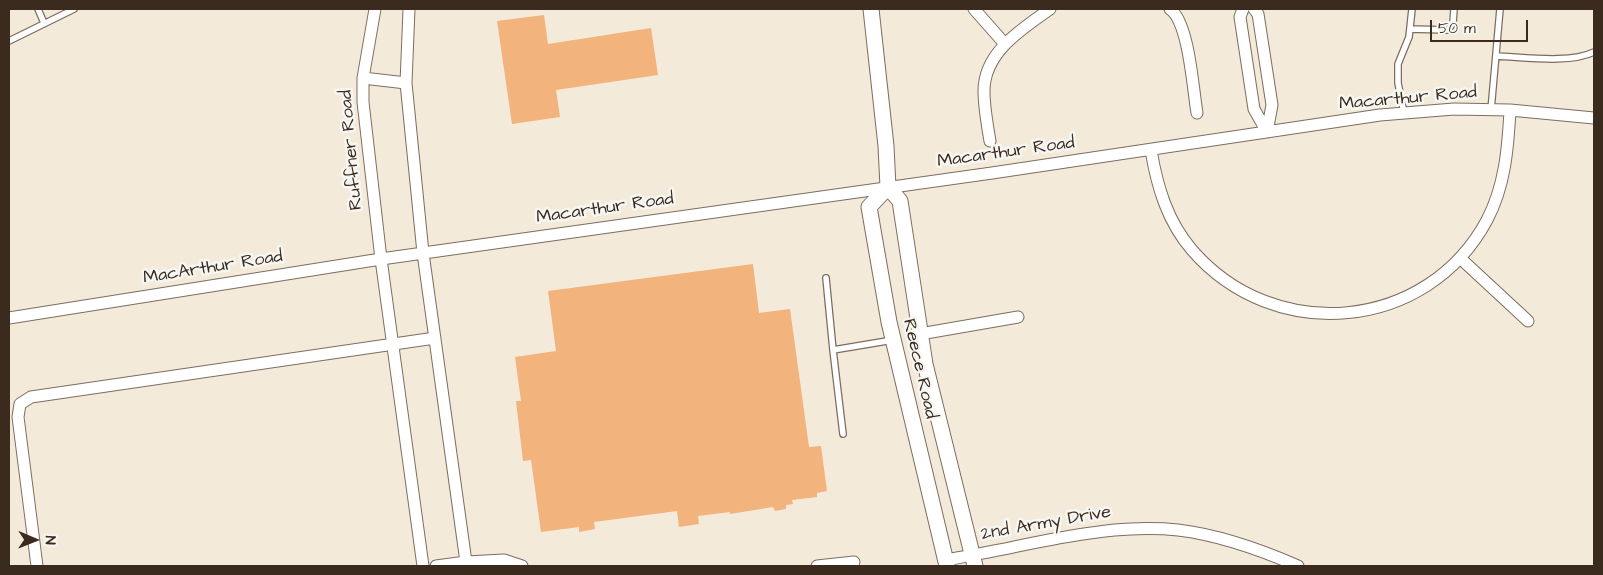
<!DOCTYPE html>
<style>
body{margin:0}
#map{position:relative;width:1603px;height:575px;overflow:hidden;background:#f4eada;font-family:"Architects Daughter",sans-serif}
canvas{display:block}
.frame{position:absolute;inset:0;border:10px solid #3b2a1e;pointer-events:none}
.north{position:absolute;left:10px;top:515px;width:50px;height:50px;-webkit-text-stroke:4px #f6f6f2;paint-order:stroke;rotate:91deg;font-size:14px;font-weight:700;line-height:20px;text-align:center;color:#3b2a1e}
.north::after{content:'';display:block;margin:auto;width:18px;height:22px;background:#3b2a1e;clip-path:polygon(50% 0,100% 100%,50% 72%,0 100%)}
.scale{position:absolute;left:1430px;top:20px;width:98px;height:22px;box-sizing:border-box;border:2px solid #3b2a1e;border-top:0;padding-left:6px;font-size:15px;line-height:18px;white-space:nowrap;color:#3b2a1e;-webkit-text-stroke:4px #f6f6f2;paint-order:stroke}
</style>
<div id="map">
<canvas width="1603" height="575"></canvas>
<div class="frame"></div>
<div class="north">N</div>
<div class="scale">50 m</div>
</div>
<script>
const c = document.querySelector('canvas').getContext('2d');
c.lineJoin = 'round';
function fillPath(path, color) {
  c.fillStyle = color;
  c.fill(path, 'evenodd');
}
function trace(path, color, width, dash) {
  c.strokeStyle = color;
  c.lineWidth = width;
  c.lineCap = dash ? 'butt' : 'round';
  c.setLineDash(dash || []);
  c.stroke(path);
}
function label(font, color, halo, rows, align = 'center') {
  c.font = font + ' "Architects Daughter",sans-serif';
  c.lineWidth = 5;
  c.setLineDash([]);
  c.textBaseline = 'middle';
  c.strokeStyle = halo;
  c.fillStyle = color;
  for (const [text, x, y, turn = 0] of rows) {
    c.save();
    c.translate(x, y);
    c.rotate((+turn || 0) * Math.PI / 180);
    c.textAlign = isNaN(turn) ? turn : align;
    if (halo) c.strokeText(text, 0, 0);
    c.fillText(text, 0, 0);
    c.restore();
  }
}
const building = new Path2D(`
 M544 15 548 44 651 28 658 75 556 90 560 117 512 124 497 21Z
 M753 264 759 313 790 309 809 447 821 446 827 491 817 493V497L792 500 793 504 786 505V509L775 511 773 507 730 514V512L698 516 699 524 679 527 677 511 594 522 595 529 579 532V527L541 532 531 460 523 461 516 401H521L515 357 556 351 548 291Z`);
const lane = new Path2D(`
 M38 9 44 23
 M1410 29 1448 30 1453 23 1454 9
 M9 41 74 9
 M1496 56C1524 57 1569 64 1594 52
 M1491 110 1500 9
 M1404 113 1398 83V64L1409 37 1412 9
 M826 278 833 350
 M843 434 833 350 893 340`);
const street = new Path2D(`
 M375 9 363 78V102L381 259 423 566
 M409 9 406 83 423 253 466 562
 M974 9 1005 44
 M1170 9C1189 22 1193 90 1197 113
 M1243 9 1240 17 1254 109 1267 132
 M1254 9 1258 14 1272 105 1267 132
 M363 78 406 83
 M990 141C987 124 984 107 984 91 984 52 1022 29 1050 9
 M1151 150C1157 186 1167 221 1192 250 1274 345 1427 332 1487 220 1505 186 1508 148 1510 110
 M1460 258 1528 321
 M9 318 381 259 992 173 1380 115 1454 109 1510 110 1594 118
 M920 334 1018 317
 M946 560C973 555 1001 550 1028 544 1078 534 1127 525 1178 530 1220 535 1259 549 1298 566
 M37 566 18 417 20 404 31 397 435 338
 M436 566 466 562 504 560 522 566
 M817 566 854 562`);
const secondary = new Path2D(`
 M871 9 886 146 888 187 900 201 925 364 975 566
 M888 187 869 207 889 322 947 566`);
const streetNames = [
 ["Macarthur Road",1408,99,-5],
 ["Ruffner Road",352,150,-95],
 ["Macarthur Road",1006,153,-8],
 ["Macarthur Road",605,209,-8],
 ["MacArthur Road",213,268,-9],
 ["Reece Road",919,369,77],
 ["2nd Army Drive",1046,524,-10]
];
fillPath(building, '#f2b37d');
trace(lane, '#7c6d60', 8);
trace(street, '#7c6d60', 13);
trace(secondary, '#7c6d60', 17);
trace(lane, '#fff', 5.5);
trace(street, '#fff', 11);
trace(secondary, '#fff', 15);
label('18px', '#3b2a1e', '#f6f6f2', streetNames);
</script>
